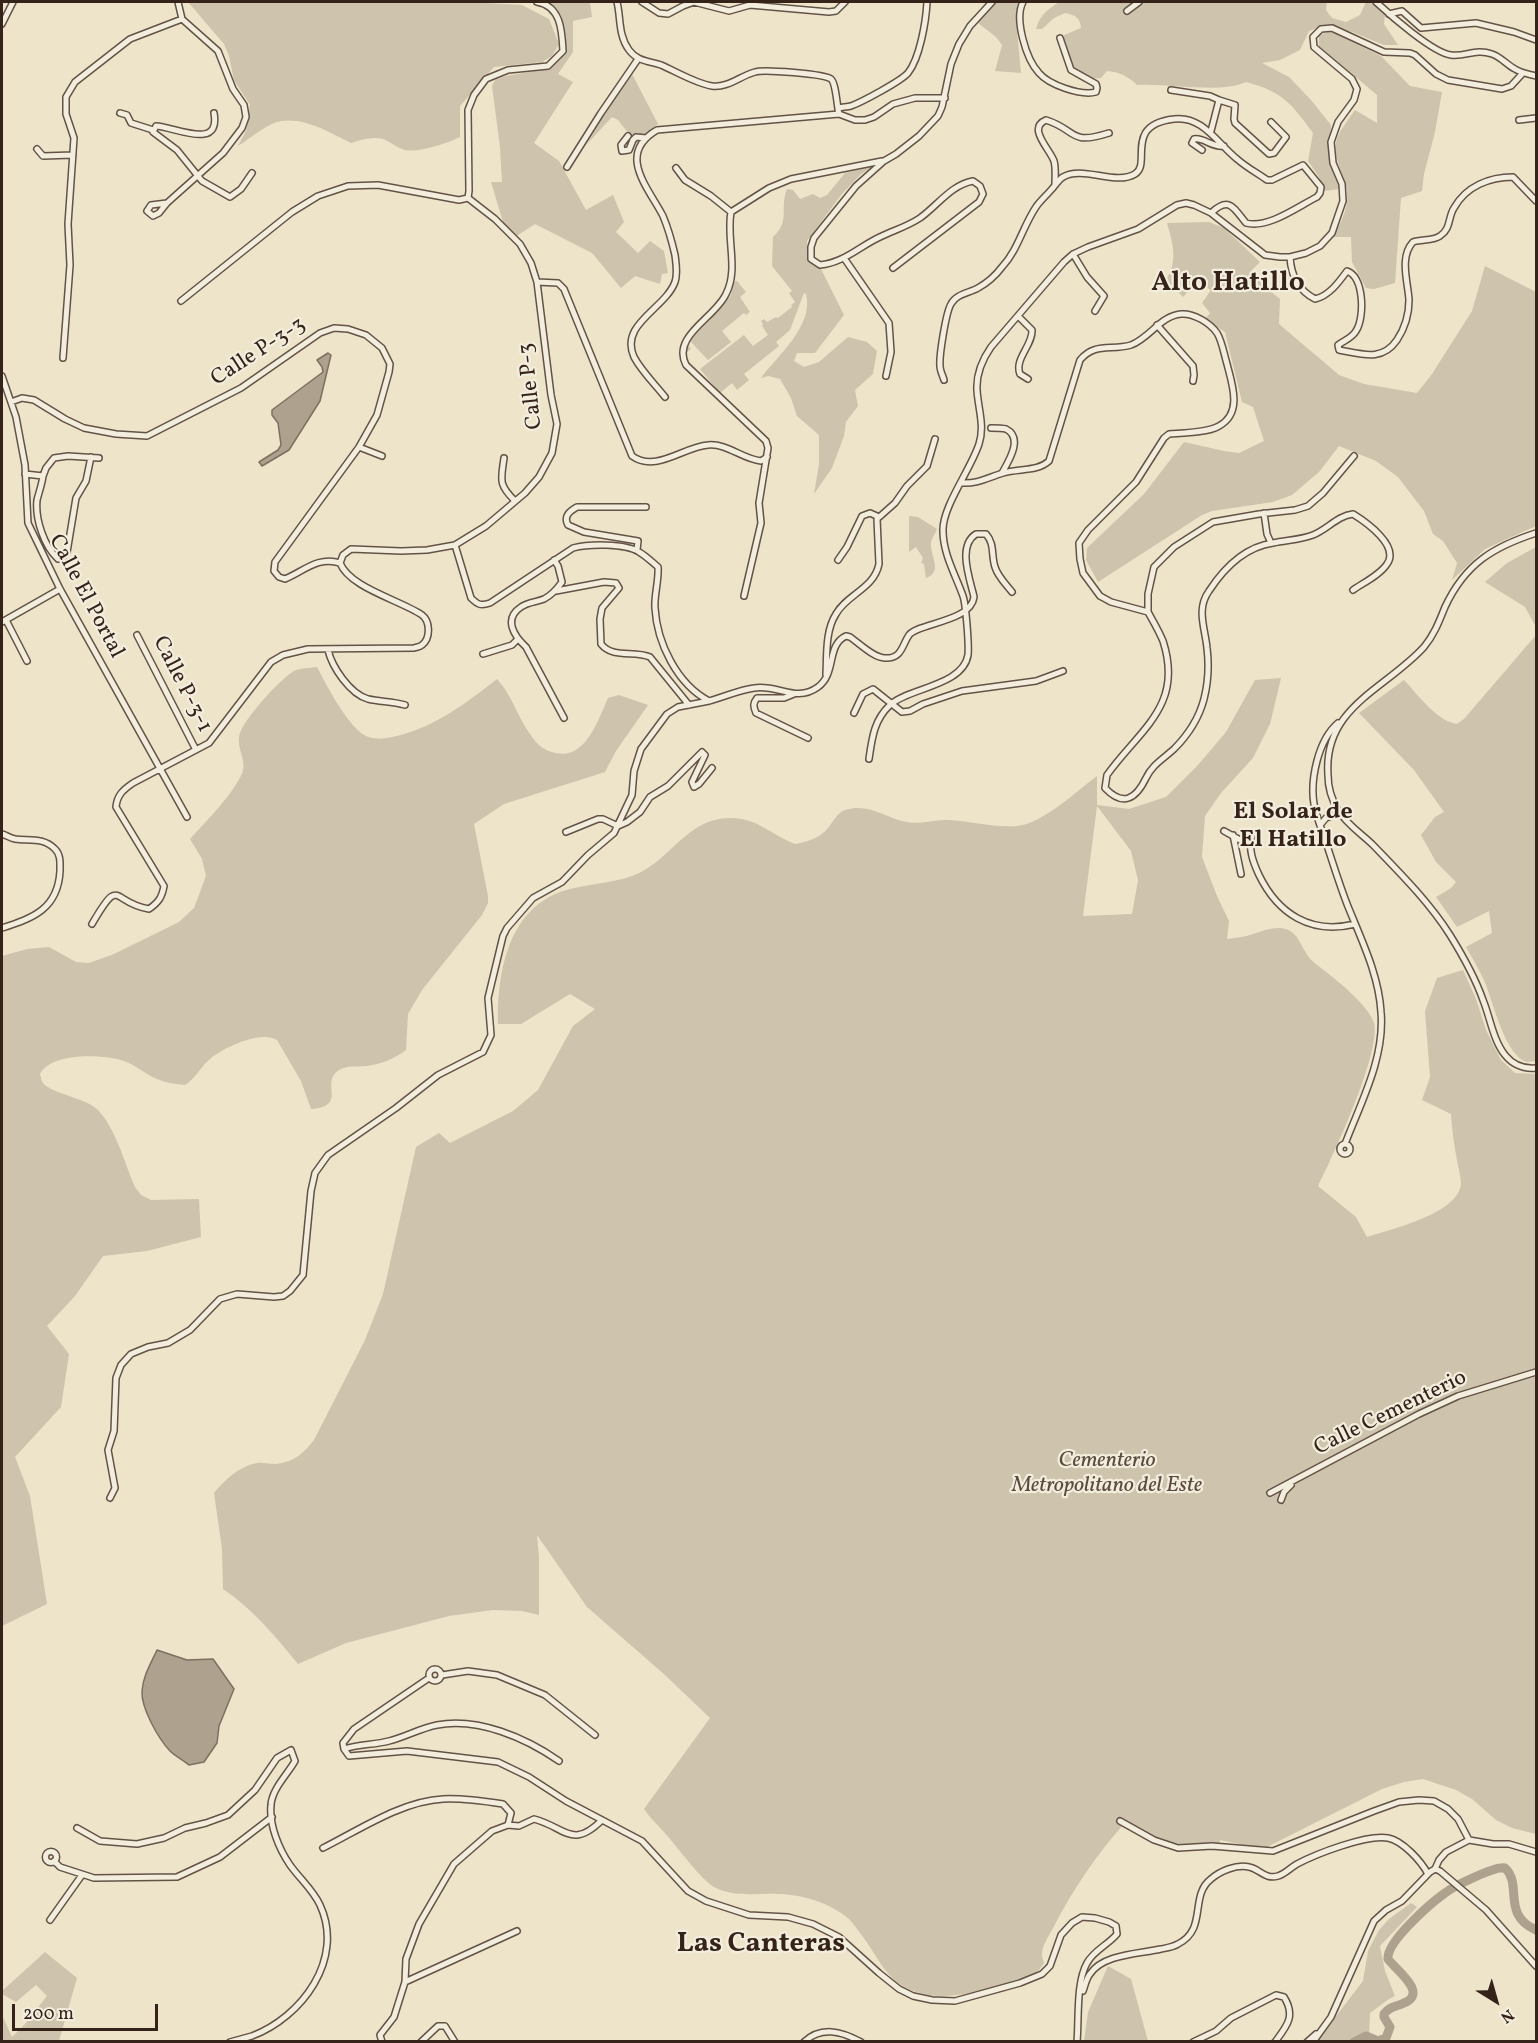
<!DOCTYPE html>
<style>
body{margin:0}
#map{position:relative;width:1538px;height:2043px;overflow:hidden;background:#ede4ca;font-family:Vollkorn,serif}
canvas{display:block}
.frame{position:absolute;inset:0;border:3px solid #35231a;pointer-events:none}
.north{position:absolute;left:1466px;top:1971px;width:60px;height:60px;-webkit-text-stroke:4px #f3eddd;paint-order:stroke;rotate:143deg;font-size:16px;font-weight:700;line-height:24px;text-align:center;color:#35231a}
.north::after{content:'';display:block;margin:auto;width:21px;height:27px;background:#35231a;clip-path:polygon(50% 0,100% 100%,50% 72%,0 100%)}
.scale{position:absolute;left:12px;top:2004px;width:146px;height:27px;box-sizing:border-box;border:3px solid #35231a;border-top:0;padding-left:8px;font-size:18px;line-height:21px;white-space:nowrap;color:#35231a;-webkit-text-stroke:4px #f3eddd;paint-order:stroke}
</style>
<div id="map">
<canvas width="1538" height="2043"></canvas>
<div class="frame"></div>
<div class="north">N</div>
<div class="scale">200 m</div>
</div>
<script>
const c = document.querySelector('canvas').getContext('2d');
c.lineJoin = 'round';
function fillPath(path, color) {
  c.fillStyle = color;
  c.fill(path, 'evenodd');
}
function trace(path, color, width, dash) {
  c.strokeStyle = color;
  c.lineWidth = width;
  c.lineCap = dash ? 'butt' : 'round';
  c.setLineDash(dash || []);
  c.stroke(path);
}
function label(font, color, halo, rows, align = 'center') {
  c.font = font + ' Vollkorn,serif';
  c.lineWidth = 4.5;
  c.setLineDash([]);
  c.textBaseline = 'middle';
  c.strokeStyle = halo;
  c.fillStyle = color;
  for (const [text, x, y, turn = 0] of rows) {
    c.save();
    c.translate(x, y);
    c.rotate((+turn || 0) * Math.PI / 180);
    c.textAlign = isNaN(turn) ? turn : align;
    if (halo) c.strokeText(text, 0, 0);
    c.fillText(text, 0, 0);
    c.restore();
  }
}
const green = new Path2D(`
 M188 2H484L486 3 522 5 549 19 559 44 552 56 542 62 494 67 460 106V137C449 143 417 153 405 150 397 148 391 142 383 139 373 136 360 140 351 143 328 132 300 114 274 123 262 128 249 139 238 146L246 131 250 105 234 80 229 56 224 44Z
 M545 2H590L592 17 573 21V52L558 74 573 82 534 143 559 161 586 210 613 195 624 222 616 232 638 253 650 241 664 251 668 273 662 274 660 284 635 276 621 288 592 253 535 224 515 237 504 225 491 182H502L500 147 492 86 495 80 506 76 551 68 566 50 563 24Z
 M994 2H1018L1016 20 1021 73 995 71 1002 45 996 37 978 23Z
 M1059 2H1327L1326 10 1332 18 1346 22 1360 15 1366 2H1370L1385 15 1384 24 1398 45H1384L1352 32 1326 25 1309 31 1300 50 1280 60 1262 63 1289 77 1311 100 1331 125 1329 161 1340 189 1324 191 1319 177 1308 161 1313 133C1291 103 1283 92 1246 82 1220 94 1168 83 1137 85 1128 76 1119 72 1107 71L1101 78C1075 81 1069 60 1060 41L1064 35 1081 28C1080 17 1075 15 1065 13L1054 18 1042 29H1036C1040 15 1047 10 1059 2Z
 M1330 31 1381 56 1410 86 1442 92 1435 132 1424 174 1422 191 1401 198 1395 283 1374 289 1366 288 1352 262 1351 237H1333C1344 218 1352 201 1344 179 1340 168 1334 156 1336 143 1337 133 1349 119 1355 110L1377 123V95L1319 46V35Z
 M632 74 658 124 646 133 637 144 618 120 612 117 587 144 608 109Z
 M874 166 861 174 841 195 807 241 808 255 813 264 821 269 844 315 815 353H797L794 361 804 367 819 362 848 337 867 342 877 351 873 374 855 390 858 406 846 422 844 436 832 468 814 494 819 464V435L797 416 791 398 780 379 768 376 761 378C778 355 814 326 806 294L804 293 790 330 776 342 779 346 744 374 749 380 737 390 732 383 720 393 700 369 744 335 753 346 768 335 762 326 763 324 761 321 764 319 767 322 776 317 778 318 792 307 791 305 795 302 789 293 792 291 772 266 773 237C791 220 779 209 787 189L793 190 800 199 813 194 820 198 827 195 845 173Z
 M1209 222 1224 228 1260 262 1251 271 1263 285 1280 299 1279 324 1339 375 1364 384 1417 393 1432 374 1472 311 1485 266 1536 292V526L1485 549 1452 580 1457 563 1443 541 1433 534 1424 511 1398 477 1376 461 1339 446 1319 472 1292 495 1273 502 1212 511 1202 515 1098 582 1086 560 1087 548 1144 494 1184 442 1224 451 1239 453 1264 441 1253 407 1242 402 1225 332 1205 319 1210 313 1202 303 1211 290 1197 281 1183 297 1166 280C1178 261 1173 244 1167 223Z
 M735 281H737L746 292 740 297 750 312 746 315 744 313 722 331 731 342 708 360 691 342 687 344 691 349 684 354 689 338 730 297Z
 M909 516 918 517 937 529C936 533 932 537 931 542 929 554 944 572 926 578L924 564 921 563 923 558 916 547 909 552Z
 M1536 547V627L1525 607 1485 582 1507 563Z
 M1536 635V1061C1535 1061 1528 1062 1527 1062 1506 1057 1493 1003 1486 985 1481 972 1473 960 1466 947L1492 933 1489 911 1457 927 1436 897 1451 888 1456 882 1436 862 1421 835 1435 817 1444 812 1414 770 1359 713 1404 680C1417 694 1438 722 1457 724L1464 719Z
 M317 667C327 686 344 719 361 733 372 741 384 739 397 736 436 726 465 704 497 679 512 695 517 716 530 734 537 745 543 750 555 753 586 760 598 720 608 698L619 695 648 705 616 751 605 772 504 804 474 824 488 896V903L482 915 422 990 408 1014 406 1050C394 1059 381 1064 367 1066 358 1067 347 1065 339 1070 319 1083 349 1106 311 1109L301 1081 277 1040C261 1030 225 1047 211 1058 201 1066 196 1078 185 1085 176 1084 166 1083 157 1079 146 1075 136 1065 124 1061 103 1054 51 1052 40 1074 41 1077 41 1080 43 1083 52 1094 84 1097 98 1110 115 1127 125 1164 135 1187L141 1195 151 1200 199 1199 201 1237 147 1251 103 1256 75 1296 47 1326 69 1354 61 1407 15 1457 30 1496 47 1604 2 1626V956L27 949 49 947 76 962 89 963 114 954 179 922 194 908 206 876 202 859 190 839C208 819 230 798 242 774 248 761 235 747 240 733 246 717 279 680 294 671 300 668 309 668 317 667Z
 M1281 678 1270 724 1253 758 1221 793 1205 816 1202 857 1217 896 1229 921 1227 939C1235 938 1245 937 1253 934 1267 930 1284 922 1296 936 1303 946 1306 957 1317 965 1332 976 1369 1005 1374 1023 1381 1053 1333 1156 1318 1186L1356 1217 1367 1237C1391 1229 1458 1214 1461 1184 1461 1177 1458 1167 1457 1160 1454 1145 1452 1130 1451 1114L1422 1100 1430 1077 1425 1011 1437 978 1463 970 1476 999 1486 1030 1501 1060 1515 1073 1536 1074V1834L1512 1828 1496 1820 1472 1799 1456 1790 1423 1779 1404 1782 1382 1789 1263 1849 1220 1840 1219 1849C1203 1849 1183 1852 1167 1847 1152 1842 1138 1832 1124 1824 1096 1855 1072 1891 1053 1928 1049 1936 1042 1945 1042 1954 1042 1957 1043 1960 1044 1963 1039 1972 1033 1975 1023 1979 993 1986 960 2000 929 1995 889 1988 884 1966 863 1937 859 1932 854 1924 849 1919 830 1903 802 1894 777 1894 758 1893 737 1897 718 1889 702 1883 676 1844 662 1830 656 1823 649 1817 644 1809L710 1718 665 1675 587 1607 537 1535 539 1558V1615L522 1611 493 1610 449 1616 346 1643 298 1664C275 1636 253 1609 223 1589L222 1549 214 1493C225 1480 239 1466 257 1463 263 1462 269 1464 276 1464 294 1462 304 1453 314 1440L365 1340 383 1294 416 1147 439 1133 450 1143 513 1111 538 1090 573 1026 595 1009 570 994 521 1024H498C497 975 507 912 560 892 584 884 609 884 632 876 674 861 688 810 742 819 760 822 778 838 795 844 807 842 820 838 828 828 838 816 837 810 855 808 875 807 889 819 907 822 920 825 935 819 948 820 971 821 994 828 1017 826 1042 824 1077 791 1097 776V805L1129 809 1166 797 1198 765 1226 732 1255 680ZM1097 806 1131 851 1138 880 1132 914 1083 916Z
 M1411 1903 1417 1907 1380 1946 1385 1971 1395 1996 1389 1999 1370 2013 1369 2037 1361 2041 1314 2042 1330 2024 1363 1981 1368 1951 1379 1930 1389 1919Z
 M45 1952 77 1978 59 2041H2V2015L12 2037 25 2024 47 1996 36 1985 16 2002 2 1994V1991Z
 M1108 1966 1131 1979 1148 2041H1084L1088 2012Z`);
const water = new Path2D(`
 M328 353 331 355 320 401 289 450 262 466 259 462 278 450 281 445 278 423 272 415V410L323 372 322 367 317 360Z
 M157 1650 187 1660 213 1659 234 1689 219 1726 217 1743 204 1762 189 1765C183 1760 175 1756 170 1751 158 1738 141 1708 142 1691 143 1676 151 1663 157 1650Z`);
const river = new Path2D(`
 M1354 2042 1366 2036 1378 2041 1386 2038 1390 2027 1384 2017V2014C1390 2006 1396 2007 1404 2003 1429 1993 1395 1969 1388 1959 1386 1942 1431 1903 1445 1893 1454 1886 1495 1866 1505 1868 1523 1884 1501 1915 1536 1930`);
const minor = new Path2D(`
 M617 2C621 18 618 35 629 50 637 61 648 61 661 65 675 71 697 84 712 86 728 88 740 76 755 72 763 69 825 74 831 79 836 83 837 107 839 114
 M642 2 659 13 668 14 683 6 694 2 729 11 750 5 829 12 836 11 845 2
 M1023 2C1014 19 1026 59 1039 73 1049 85 1081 96 1096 92L1097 88 1096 84 1071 70 1060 38
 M1376 2C1390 15 1433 53 1451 55 1466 57 1475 48 1492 54 1501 57 1507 65 1515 69 1521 73 1529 74 1536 76
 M1127 11 1139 2
 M1389 14 1402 11 1421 28 1476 23 1514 32 1536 40
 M2 24 13 2
 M1171 90 1210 96 1219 100 1211 131
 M1219 100 1235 105 1234 119 1235 123 1269 154 1274 153 1286 137 1271 122
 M838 108C842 107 847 107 851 106 862 102 901 81 908 73 920 58 926 21 927 2
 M120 113 127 115 131 123 153 130
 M214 113C221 151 175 127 156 126L153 132 177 150 202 181 230 197 241 189 252 173
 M1519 120 1536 118
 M628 136 621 145 622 151 629 150 633 140 636 137 646 138
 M37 149 43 156 73 155
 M1202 150 1192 143 1194 139C1204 137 1212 148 1224 146
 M567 167 601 113 638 59
 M676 168 685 180 711 196 731 212
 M1055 185C1055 177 1056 168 1054 161 1049 148 1027 128 1046 120 1078 130 1068 146 1109 133
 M167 203 151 205 147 211 153 216 159 213 167 203 223 153 242 128 246 117 244 105 233 89 218 51 182 19 178 2
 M1073 254 1087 277 1104 296 1095 311
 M1290 257C1291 276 1298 290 1315 299 1329 296 1339 282 1347 271 1364 277 1365 317 1356 331 1352 338 1345 340 1338 345L1339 350C1362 354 1382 362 1397 340 1405 328 1409 314 1409 300 1408 282 1399 257 1413 242 1421 239 1433 241 1440 236 1451 229 1448 217 1454 208 1466 186 1490 177 1513 177L1536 201
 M844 258 889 323 891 352 886 376
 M893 268 979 202 983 194 980 186 973 181C951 185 938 205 920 218 908 226 895 230 882 236 861 245 844 263 820 265L811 259V247L814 238 856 186 884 161 896 154 919 136 938 116 942 107 951 64 959 44 970 26 992 2
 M537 282 558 283 564 289 632 456C656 473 683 447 708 445 727 443 742 459 761 461L767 457
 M181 301 292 212 318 196 348 186 378 185 459 200 468 198
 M1018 316 1032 330C1033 345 1014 359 1020 374L1028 379
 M1157 325 1193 366 1194 375 1193 381
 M63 358 70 265 68 224 74 138 66 114V97L75 82 130 39 182 19
 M2 376 16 417 25 465 28 523 60 589 187 817
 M944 380C943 376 940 371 940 366 939 356 946 312 951 304 956 294 969 293 978 288 987 283 996 275 1002 267 1018 250 1023 226 1036 207 1040 201 1046 196 1051 190 1055 186 1058 180 1063 177 1083 165 1115 186 1135 174 1152 164 1123 125 1174 119 1202 115 1218 144 1237 159 1246 167 1257 173 1267 180H1272L1303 165 1321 187 1320 193 1317 197C1297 207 1268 229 1246 223 1233 207 1229 196 1211 213
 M665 397C655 384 642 372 634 357 619 324 665 309 675 282 678 273 676 264 675 255 672 242 668 228 663 216 648 187 616 154 657 130L839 114 855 120H865L874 117 893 104 915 98H945
 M11 402 22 398 34 400 65 419 84 428 116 434 147 436 241 388 320 333 334 328 348 329 366 335 382 348 390 364 389 372 377 415 359 447 275 562 274 571 279 577 285 579C304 571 318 556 340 563
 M991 428C995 428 1002 428 1006 429 1024 438 1008 462 1002 473
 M359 447 382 456
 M504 458C501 480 498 484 515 501
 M25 474 43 476 46 468 54 458 68 456 99 458
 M43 476C42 484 39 492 37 500 35 519 44 546 58 559H62L67 552 76 498 86 481 91 457
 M962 483C978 484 989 477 1003 473 1019 468 1037 472 1049 461L1080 360C1095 342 1111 351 1131 345 1150 338 1160 316 1181 314 1194 313 1210 323 1217 333 1222 341 1224 354 1227 364 1232 384 1243 413 1219 426 1207 433 1182 433 1169 434L1164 438 1136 482 1088 530 1079 543 1080 559 1083 573 1100 596 1111 602 1148 612C1153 621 1159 631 1163 641 1184 706 1140 729 1107 775L1105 788C1123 807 1136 799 1146 778 1152 765 1163 759 1174 749 1188 735 1199 718 1204 699 1208 683 1209 664 1207 648 1205 628 1196 609 1209 591 1224 568 1245 547 1273 543 1287 540 1300 540 1313 535 1328 529 1337 516 1353 514 1366 522 1400 546 1387 564 1380 575 1363 583 1353 590
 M1264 513 1267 534 1271 543
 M1536 533C1493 547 1465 564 1445 607 1439 622 1434 635 1424 647 1386 689 1323 707 1328 775 1328 787 1332 800 1338 810 1346 824 1362 834 1373 845 1400 873 1429 902 1450 935 1463 956 1475 977 1483 1000 1490 1017 1493 1040 1505 1055 1513 1065 1524 1069 1536 1068
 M455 545 471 598C478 605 481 606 490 603L573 548C588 544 625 543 639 552 646 556 652 562 658 567 659 581 654 595 655 608 657 643 677 684 709 701 724 697 739 690 754 688 778 684 796 703 818 687 837 673 826 645 846 636L850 637C860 644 874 658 885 658 902 659 902 645 909 635 918 623 971 622 974 597 970 579 957 546 976 534H986C995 544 991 555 995 567 998 577 1006 584 1012 592
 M637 550 638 541 584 532 568 525C563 516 570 511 577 507H646
 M554 560 558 566 562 582C557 589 552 595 544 599 537 602 528 602 521 607 503 619 514 636 526 647L564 718
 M838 560 847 547 862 516 870 513 879 517
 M556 591 604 582 616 583 619 588 602 608 600 619 601 644C613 659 634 650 650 657L689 705
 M744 596 761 523 759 503 768 448 766 441 686 365C671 336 715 318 726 294 739 269 726 239 731 212L769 188 791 179 882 161
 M1148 612V594L1154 567 1174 547 1213 522 1259 514 1295 510 1308 506 1323 493 1354 456
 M6 620 27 661
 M2 622 60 589
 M137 635 196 750
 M328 650C332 667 350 694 368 699 381 702 392 701 405 705
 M483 654 512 645 518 639
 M826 675C827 656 825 631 836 614 847 594 874 589 879 564L877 519 895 503 907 486 927 466 935 439
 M794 694 784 698H757C753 703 753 706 756 713L808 738
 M854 713 863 694 873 689 902 712 910 711 923 704 962 691 1036 681 1063 671
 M1338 723C1318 740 1310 780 1314 804 1316 816 1321 828 1325 839 1332 861 1339 883 1347 904 1361 939 1379 975 1381 1012 1385 1058 1361 1102 1345 1144
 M869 759C872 738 874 720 890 705 908 688 963 686 968 655 969 645 966 605 963 596 956 576 943 554 943 531 942 507 971 469 979 444 985 426 978 408 977 390 976 373 982 360 991 347L1064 262 1073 254 1088 247 1138 229 1177 205 1186 203 1194 205 1211 213 1265 255 1280 257H1290L1306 253 1320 246 1332 233 1343 201 1342 184 1333 163 1331 142 1338 122 1354 100 1357 89 1352 79 1314 47 1313 37 1321 29 1332 28 1384 52 1410 53 1415 55 1436 74 1448 80 1502 89 1511 86 1523 73
 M1320 825 1326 818 1339 813
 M1224 831 1249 845
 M566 832 598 819H603L618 826 627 822 640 812 650 797 668 786 702 752 705 755 692 782 694 787 699 784 712 768
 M2 834C6 835 10 838 15 839 29 841 43 837 55 849 61 855 60 863 60 871 58 909 33 918 2 928
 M1233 835 1241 874
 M1252 835C1248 849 1253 862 1259 875 1278 914 1311 935 1355 924
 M92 924C121 874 111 903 149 909 159 902 162 897 164 886L116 807C117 795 123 790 133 783L209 743 271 662 283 655 308 649 414 648C417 647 420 647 422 645 431 638 430 621 422 615 400 600 350 588 340 563L343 555 351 549 401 551 427 550 455 545 486 526 525 493 539 477 552 453 557 424 551 395 537 282 531 263 520 244 495 219 468 198 469 191 468 110 474 95 486 79 508 70 548 66 563 51C562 31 561 6 537 2
 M1340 1149a5 5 0 1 1 10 0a5 5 0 1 1-10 0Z
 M1270 1493 1419 1414 1458 1396 1536 1372
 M110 1498 115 1488 108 1450 114 1431 116 1378 121 1365 131 1354 148 1347 168 1343 190 1330 220 1299 237 1294 274 1297 283 1296 290 1291 303 1275 311 1191 315 1173 328 1155 396 1108 438 1075 483 1052 491 1035 488 998 503 936 507 928 533 898 562 882 588 855 614 833 632 795 634 771 641 749 667 714 678 707 709 701
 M1281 1500 1284 1492 1291 1485
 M429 1675a6 6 0 1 1 12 0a6 6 0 1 1-12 0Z
 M442 1675 468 1671 497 1675 545 1695 595 1735
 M429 1678 354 1729 343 1743 344 1749 349 1756 407 1751 498 1762 529 1777 566 1801 642 1841 688 1891 706 1901 749 1915 788 1917 813 1924 839 1937 879 1973 899 1989 913 1996 932 2000 955 2001 1020 1983 1042 1974 1050 1966 1061 1935 1072 1923 1082 1917 1095 1918 1109 1922 1116 1926 1117 1934C1108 1945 1094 1950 1087 1963 1076 1982 1079 2019 1077 2042
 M344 1749C358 1744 374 1745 389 1741 405 1737 421 1728 437 1725 478 1717 526 1738 559 1761
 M1120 1821 1154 1840 1178 1848 1212 1846 1273 1851 1374 1811 1399 1802 1419 1800 1434 1801 1448 1809 1458 1819 1469 1840
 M508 1825 519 1826 534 1819C565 1827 572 1850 602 1820
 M77 1828 100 1841 137 1844 164 1838 185 1828 206 1823 228 1815 255 1790 277 1758 291 1750 295 1761C287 1775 272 1789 271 1805 269 1825 279 1849 290 1865 300 1879 313 1890 320 1905 345 1959 302 2017 252 2036 245 2038 237 2040 230 2042
 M323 1848C359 1830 402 1801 443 1799 463 1798 483 1801 503 1804L511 1813 508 1825 492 1831 454 1864 419 1924 406 1959 405 1982 394 2017 380 2035 382 2042
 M45.5 1857a5.5 5.5 0 1 1 11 0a5.5 5.5 0 1 1-11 0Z
 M54 1861 60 1867 94 1878 177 1877 220 1857 272 1817
 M1435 1869 1439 1860 1446 1852 1469 1840 1493 1844H1509L1536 1852
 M50 1920 82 1875
 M405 1982 517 1931
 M1083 1991C1085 1986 1086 1979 1090 1974 1103 1954 1139 1954 1161 1949 1166 1948 1173 1947 1178 1944 1208 1929 1189 1896 1211 1879 1220 1871 1237 1864 1249 1867 1260 1869 1265 1880 1278 1876 1285 1874 1290 1868 1297 1864 1316 1854 1367 1834 1388 1838 1403 1841 1421 1861 1428 1874
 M421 2042 438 2026H445L455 2042
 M804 2042C821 2026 841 2031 861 2042
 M1193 2042 1216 2031 1231 2018 1276 1995 1284 1997C1296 2016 1287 2026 1275 2042
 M1307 2042 1316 2034
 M1313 2042 1331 2017 1374 1921 1386 1910 1402 1901 1430 1872 1435 1869 1440 1871 1486 1910 1536 1966`);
const streetNames = [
 ["Calle P-3-3",259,353,-33],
 ["Calle P-3",532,386,-96],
 ["Calle El Portal",85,597,62],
 ["Calle P-3-1",181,685,63],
 ["Calle Cementerio",1391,1414,-26]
];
const parkNames = [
 ["Cementerio",1107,1462],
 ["Metropolitano del Este",1107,1487]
];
const neighbourhoodNames = [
 ["El Solar de",1293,814],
 ["El Hatillo",1293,842]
];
const districtNames = [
 ["Alto Hatillo",1228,285],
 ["Las Canteras",761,1946]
];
fillPath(green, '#cec3ac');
fillPath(water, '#aea28e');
trace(water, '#7e6f60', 1.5);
trace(river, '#aea28e', 9);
trace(minor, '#635346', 8);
trace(minor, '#f3eddd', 5);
label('22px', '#35231a', '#f3eddd', streetNames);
label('italic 22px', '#5b4b3e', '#f3eddd', parkNames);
label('bold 24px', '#35231a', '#f3eddd', neighbourhoodNames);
label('bold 28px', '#35231a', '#f3eddd', districtNames);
</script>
